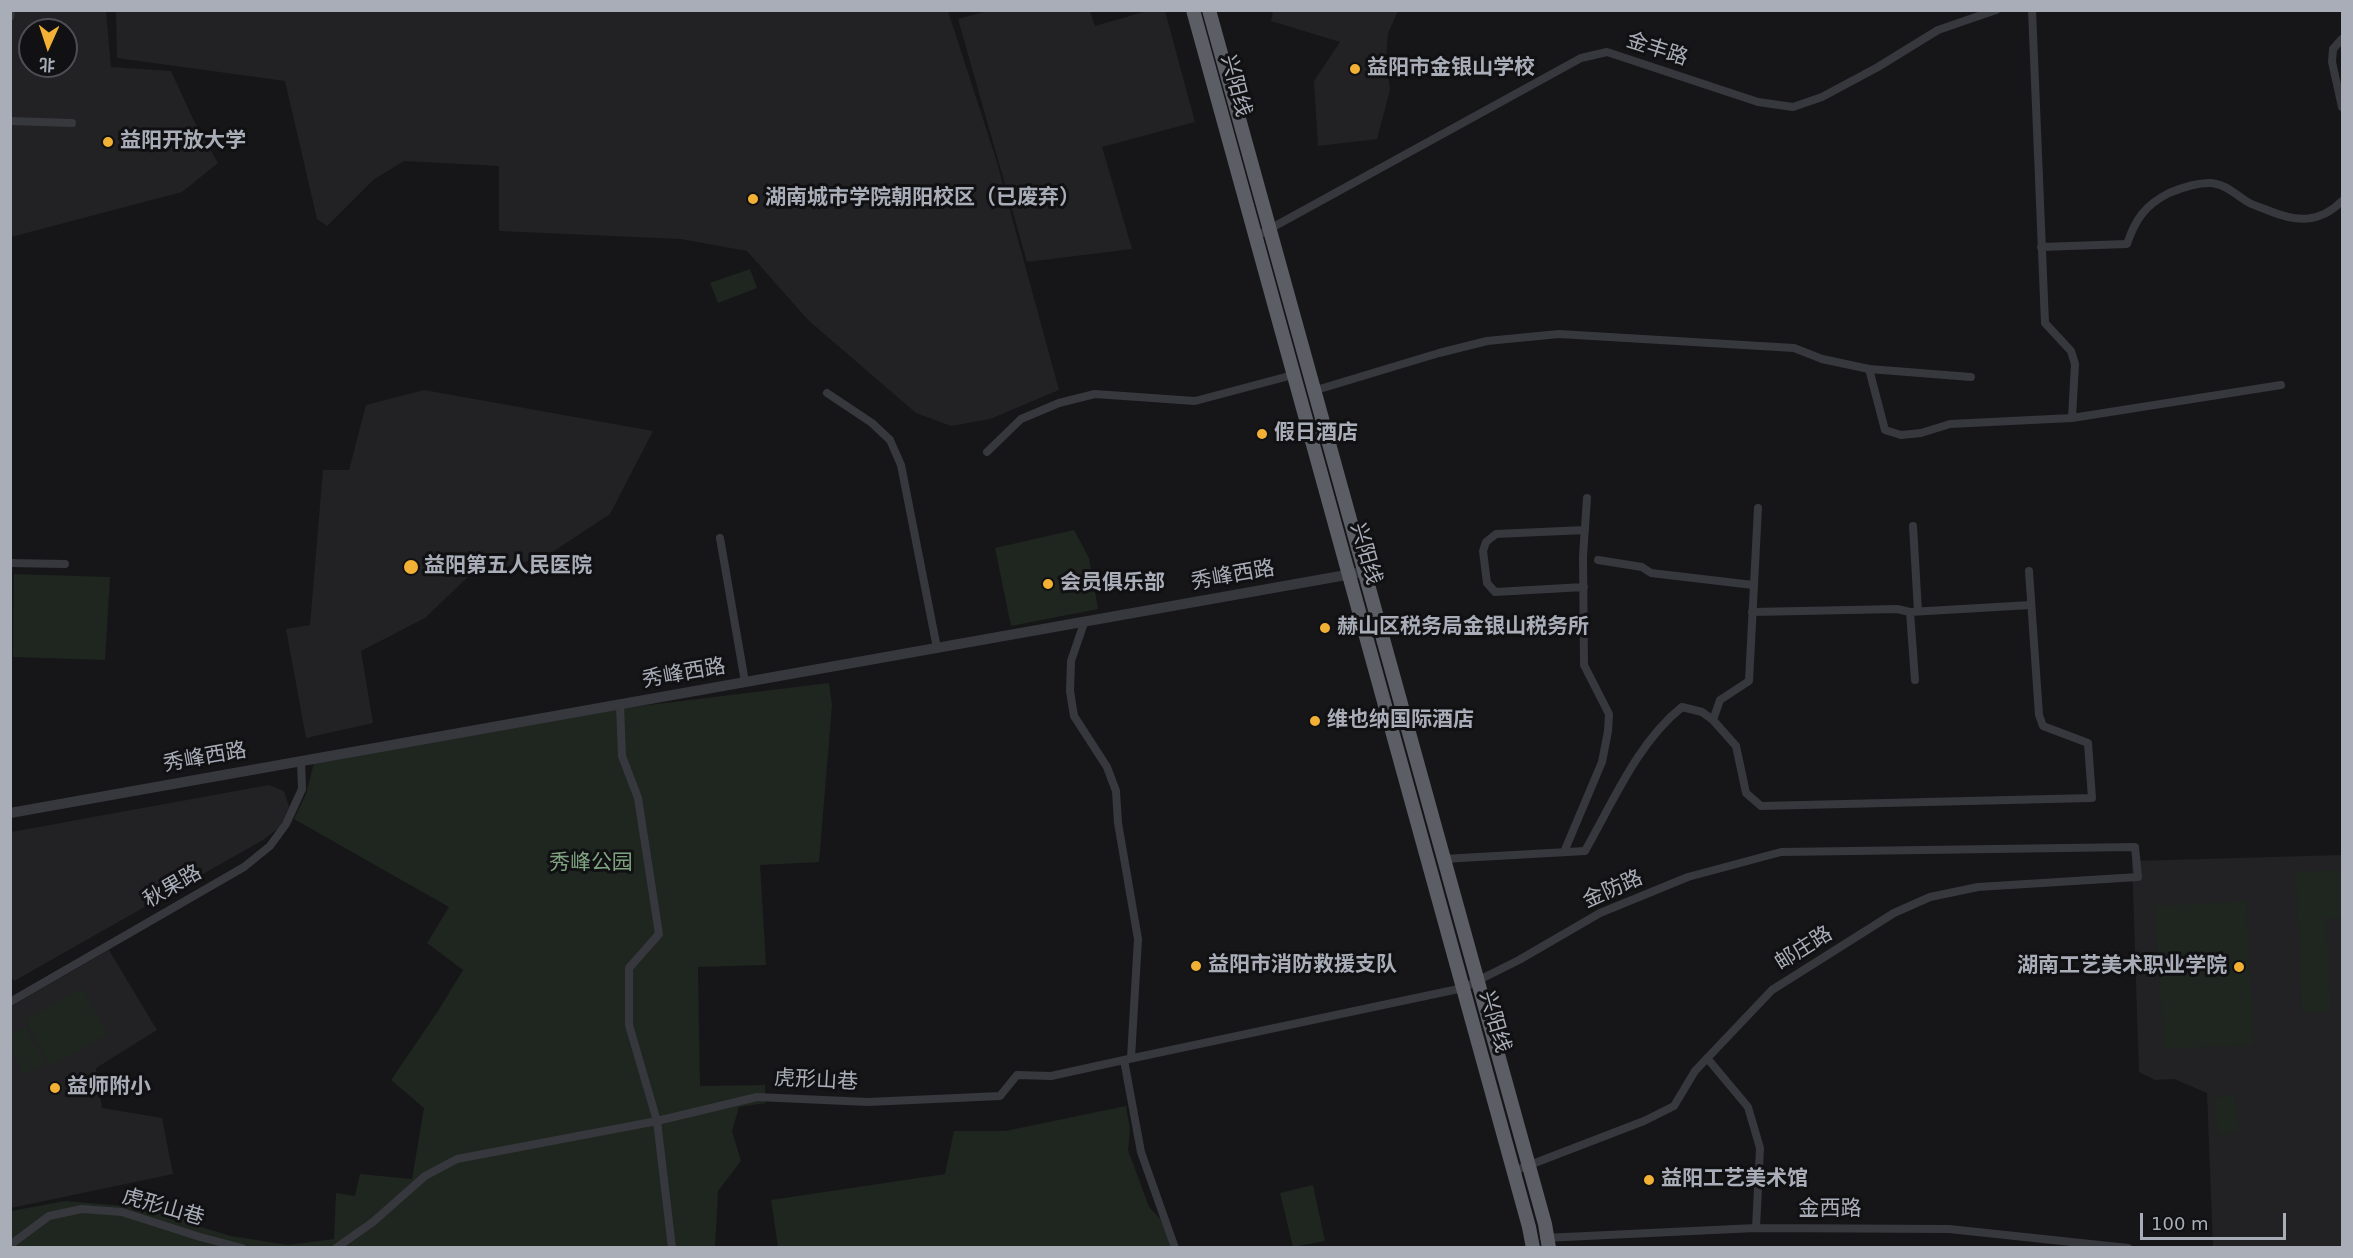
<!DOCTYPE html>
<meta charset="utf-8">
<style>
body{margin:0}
#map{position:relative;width:2353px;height:1258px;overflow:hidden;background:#161618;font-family:"DejaVu Sans","Noto Sans SC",sans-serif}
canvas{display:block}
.frame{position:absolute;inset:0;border:12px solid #a8adb8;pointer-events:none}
.north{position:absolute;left:18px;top:18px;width:60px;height:60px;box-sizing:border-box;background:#111113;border:2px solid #4d4f55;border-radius:50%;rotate:183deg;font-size:16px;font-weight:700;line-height:24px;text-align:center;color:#a8adb8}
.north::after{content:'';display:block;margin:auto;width:21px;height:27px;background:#f2b134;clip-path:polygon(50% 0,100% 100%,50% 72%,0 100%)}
.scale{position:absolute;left:2140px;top:1213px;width:146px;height:27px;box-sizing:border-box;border:3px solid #a8adb8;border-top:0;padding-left:8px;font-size:18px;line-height:21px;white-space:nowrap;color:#a8adb8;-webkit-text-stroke:4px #111113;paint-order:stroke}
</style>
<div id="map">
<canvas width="2353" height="1258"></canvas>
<div class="frame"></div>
<div class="north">北</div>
<div class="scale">100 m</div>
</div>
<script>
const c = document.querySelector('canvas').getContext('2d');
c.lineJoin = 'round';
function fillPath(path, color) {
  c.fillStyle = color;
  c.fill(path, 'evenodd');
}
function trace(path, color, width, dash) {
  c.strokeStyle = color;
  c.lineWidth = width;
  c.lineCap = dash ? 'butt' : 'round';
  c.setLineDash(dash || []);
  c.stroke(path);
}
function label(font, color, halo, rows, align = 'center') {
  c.font = font + ' "DejaVu Sans","Noto Sans SC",sans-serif';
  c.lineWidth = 6;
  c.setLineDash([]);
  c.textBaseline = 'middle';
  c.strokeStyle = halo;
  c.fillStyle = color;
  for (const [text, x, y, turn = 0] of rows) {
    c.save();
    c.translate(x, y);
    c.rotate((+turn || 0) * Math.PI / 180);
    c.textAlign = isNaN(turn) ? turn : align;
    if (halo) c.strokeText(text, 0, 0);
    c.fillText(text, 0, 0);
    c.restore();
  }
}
const built = new Path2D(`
 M11 11H106L111 67 171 71 194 121 218 163 182 192 11 237ZM30 30H66V66H30Z
 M116 11H948L996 159 1059 390 990 419 951 426 916 413 808 320 747 251 681 239 499 231V166L404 161 373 180 327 226 317 219 285 81 117 58Z
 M1090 11 1095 26 1147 11H1165L1195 122 1102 147 1132 249 1027 262 958 19 987 11Z
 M1273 11H1398L1388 33 1386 58 1390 90 1377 139 1318 146 1314 81 1340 42 1271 21Z
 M424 390 653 431 610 514 545 557 469 576 425 618 361 651 373 723 306 738 286 629 310 625 323 470H349L366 405Z
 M269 785 284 791 289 807 280 827 263 840 14 981 11 977V832Z
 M2342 855V1247H2213L2207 1093 2174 1079 2155 1080 2139 1072 2132 861Z
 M109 950 157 1030 96 1068 102 1108 162 1118 173 1174 11 1208 10 1007Z`);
const green = new Path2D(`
 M750 269 757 288 718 303 710 283Z
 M1074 530 1089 558 1098 609 1011 626 995 548Z
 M14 574 110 577 105 660 13 657Z
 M829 683 832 705 819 862 760 865 766 965 698 967 700 1086 765 1085 766 1103 739 1107 732 1131 741 1161 718 1191 715 1247 11 1248V1211L65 1201 173 1210 201 1227 231 1236 288 1245 334 1239 336 1193 355 1196 360 1174 412 1179 424 1108 391 1080 438 1011 463 970 427 943 449 907 294 819 306 794 314 763 616 709Z
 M2342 870V918L2326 919 2331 1012 2302 1013 2296 872Z
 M2246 901 2254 1045 2164 1049 2155 906Z
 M82 988 108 1035 51 1066 25 1020Z
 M25 1027 46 1063 25 1075 11 1049V1035Z
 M2234 1094 2239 1132 2218 1135 2213 1098Z
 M1126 1106 1130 1129 1128 1150 1149 1207 1164 1223 1170 1247H778L771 1200 945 1174 954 1131H1005Z
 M1313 1185 1325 1241 1293 1247 1280 1193Z`);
const minor = new Path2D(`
 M2032 10 2045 323 2071 351 2075 364 2072 418
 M10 17 11 10
 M2342 39 2333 49 2332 62 2342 107
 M10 121 72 123
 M1255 237 1581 58 1607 52 1758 102 1793 107 1822 97 1878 67 1938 30 1996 10
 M2041 247 2127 244C2135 220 2145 205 2169 193 2181 188 2195 183 2209 183 2223 183 2234 193 2246 201 2252 205 2260 207 2267 210 2296 222 2319 224 2342 201
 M1869 369 1971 377
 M1313 391 1439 353 1487 341 1559 334 1794 348 1822 359 1869 369 1885 430 1901 435 1921 433 1950 424 2072 418 2281 385
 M827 393 872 423 890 440 901 465 937 648
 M987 452 1021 419 1059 403 1095 394 1195 401 1293 375
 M1913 526 1918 611
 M720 538 745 682
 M1598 560 1642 567 1651 573 1753 585
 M10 563 65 564
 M1584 587 1495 592 1487 583 1483 551 1486 542 1496 534 1585 530
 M1752 612 1897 609 1910 612 2031 605
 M1910 612 1915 680
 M1084 623 1071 661 1070 691 1074 716 1107 767 1116 791 1118 823 1138 939 1131 1058
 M620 705 622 756 638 798 659 934 629 968V1025L657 1121 672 1248
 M1713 720 1720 700 1749 681 1758 508
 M1564 852 1602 762 1608 731 1609 714 1584 665 1583 556 1587 498
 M1443 859 1585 851C1613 802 1638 742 1682 707L1702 712 1713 720 1736 746 1746 793 1761 806 2092 798 2088 743 2043 726 2039 715 2029 571
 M10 1002 244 867 270 846 286 824 302 789 301 761
 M1707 1058 1748 1107 1760 1148 1756 1228
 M1124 1060 1463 988 1519 960 1600 913 1688 877 1781 852 2135 847 2138 877 1978 887 1930 897 1894 913 1772 990 1695 1071 1674 1106 1644 1121 1514 1171
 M1544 1238 1756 1228 1949 1229 2128 1248
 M10 1245 49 1216 82 1209 122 1212 200 1237 242 1248
 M336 1248 373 1222 425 1176 457 1159 657 1121 757 1097 868 1102 1000 1096 1017 1075 1051 1076 1124 1060 1141 1152 1175 1248`);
const tertiary = new Path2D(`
 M10 813 1363 572`);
const trunk = new Path2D(`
 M1193 10 1529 1227 1533 1248
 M1209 10 1545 1224 1549 1248`);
const markers = [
 [1355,69,6,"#f2b134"],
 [108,142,6,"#f2b134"],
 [753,199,6,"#f2b134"],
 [1262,434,6,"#f2b134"],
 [411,567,8,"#f2b134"],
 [1048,584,6,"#f2b134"],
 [1325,628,6,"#f2b134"],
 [1315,721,6,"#f2b134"],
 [1196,966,6,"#f2b134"],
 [2239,967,6,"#f2b134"],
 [55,1088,6,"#f2b134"],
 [1649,1180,6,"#f2b134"]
];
const streetNames = [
 ["金丰路",1657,50,18],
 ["兴阳线",1235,86,75],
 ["兴阳线",1365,554,74],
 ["秀峰西路",1233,576,-10],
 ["秀峰西路",684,674,-10],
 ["秀峰西路",205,758,-10],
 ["秋果路",173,887,-30],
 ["金防路",1613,890,-24],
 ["邮庄路",1804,949,-32],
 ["兴阳线",1494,1022,74],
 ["虎形山巷",816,1081,3],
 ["虎形山巷",163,1208,16],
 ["金西路",1830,1210]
];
const poiNames = [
 ["益阳市金银山学校",1367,69],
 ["益阳开放大学",120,142],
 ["湖南城市学院朝阳校区（已废弃）",765,199],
 ["假日酒店",1274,434],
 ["益阳第五人民医院",424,567],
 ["会员俱乐部",1060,584],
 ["赫山区税务局金银山税务所",1337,628],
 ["维也纳国际酒店",1327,721],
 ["益阳市消防救援支队",1208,966],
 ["湖南工艺美术职业学院",2227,967,"right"],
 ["益师附小",67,1088],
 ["益阳工艺美术馆",1661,1180]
];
const parkNames = [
 ["秀峰公园",591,864]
];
fillPath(built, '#222225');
fillPath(green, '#1e261f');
trace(minor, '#37383d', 8);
trace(tertiary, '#37383d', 10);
trace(trunk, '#5b5e65', 14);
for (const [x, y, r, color] of markers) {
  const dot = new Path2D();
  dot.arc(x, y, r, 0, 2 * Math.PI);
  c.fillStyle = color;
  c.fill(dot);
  trace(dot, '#111113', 2);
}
label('21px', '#a8adb8', '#111113', streetNames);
label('bold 21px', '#a8adb8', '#111113', poiNames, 'left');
label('21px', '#7fa381', '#111113', parkNames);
</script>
